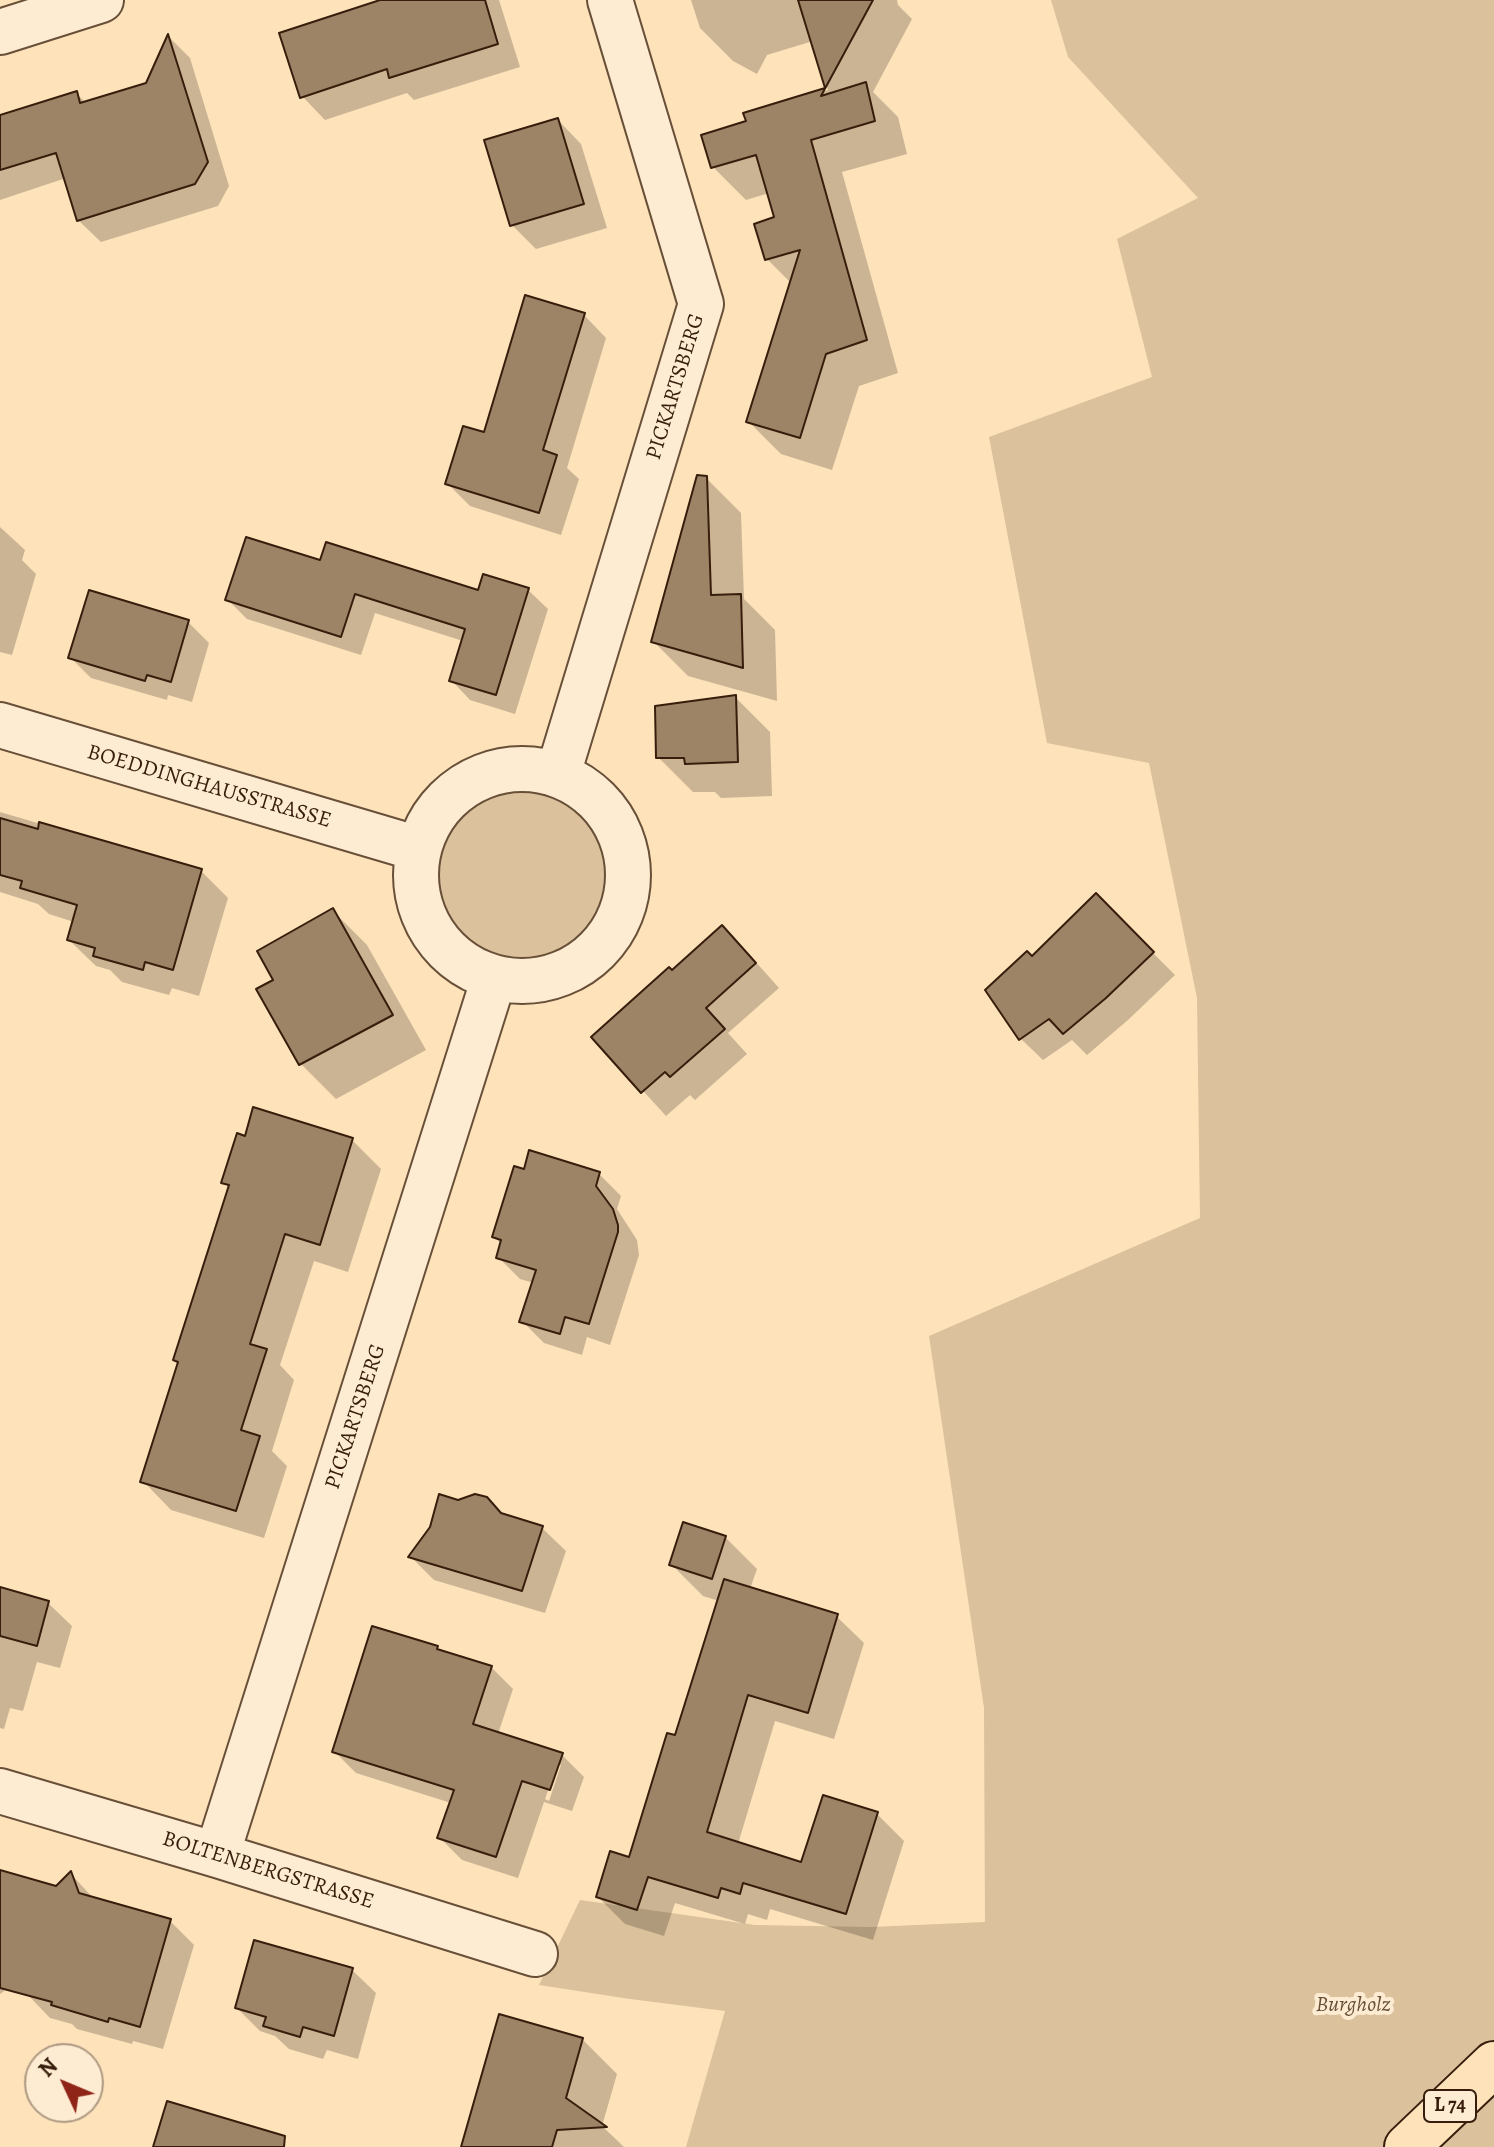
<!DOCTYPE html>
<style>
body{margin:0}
#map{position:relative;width:1494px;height:2147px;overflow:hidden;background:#fde2ba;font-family:Alegreya,serif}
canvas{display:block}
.north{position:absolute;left:24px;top:2043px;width:80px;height:80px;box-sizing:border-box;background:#feecd2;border:2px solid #ae9a83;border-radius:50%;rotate:314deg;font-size:22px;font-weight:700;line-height:32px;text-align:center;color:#371e0c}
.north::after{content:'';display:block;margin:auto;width:28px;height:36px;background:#8f2418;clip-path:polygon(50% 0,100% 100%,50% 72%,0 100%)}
</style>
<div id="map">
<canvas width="1494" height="2147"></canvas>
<div class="north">N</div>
</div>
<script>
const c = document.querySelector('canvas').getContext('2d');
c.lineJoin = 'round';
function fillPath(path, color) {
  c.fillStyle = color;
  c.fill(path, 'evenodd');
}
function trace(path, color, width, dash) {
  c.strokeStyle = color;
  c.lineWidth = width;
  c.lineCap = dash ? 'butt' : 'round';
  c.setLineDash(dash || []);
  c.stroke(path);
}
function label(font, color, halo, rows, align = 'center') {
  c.font = font + ' Alegreya,serif';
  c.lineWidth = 8;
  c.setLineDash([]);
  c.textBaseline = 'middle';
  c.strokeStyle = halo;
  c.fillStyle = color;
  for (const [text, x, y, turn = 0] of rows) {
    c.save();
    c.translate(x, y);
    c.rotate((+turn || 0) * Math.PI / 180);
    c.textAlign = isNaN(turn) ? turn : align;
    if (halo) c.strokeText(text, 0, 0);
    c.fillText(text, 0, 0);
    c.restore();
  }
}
const green = new Path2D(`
 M1051 0H1494V2147H686L725 2011 630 1999 539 1985 580 1900 755 1925 871 1927 985 1922 984 1708 929 1336 1200 1218 1197 998 1149 763 1047 743 989 437 1152 377 1117 239 1198 198 1068 57Z
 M439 875a83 83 0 1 1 166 0a83 83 0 1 1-166 0Z`);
const shadow = new Path2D(`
 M386 0H499L520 67 414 100 407 93 325 120 302 96Z
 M691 0H897L898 5 912 19 873 92 898 117 907 154 842 172 898 373 859 386 832 470 781 454 749 422 792 284 767 259 757 225 777 219 769 193 746 200 713 167 748 122 746 114 828 90 813 41 767 55 757 74 733 61 700 28Z
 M169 37 190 58 229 186 218 206 101 242 78 220 66 178 0 200V116L76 93 86 103 148 85Z
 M558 120 581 144 607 228 536 249 512 225 487 141Z
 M584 315 606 338 567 468 579 479 561 535 470 506 447 483Z
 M706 478 741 513 744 599 775 630 777 701 688 676 653 641Z
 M0 527 25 550 22 560 36 574 12 655 0 652Z
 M322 563 479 592 528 590 548 609 515 714 470 700 451 680 463 641 375 613 361 655 247 619 228 600Z
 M188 622 209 643 192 702 168 695 167 700 91 678 70 657Z
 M735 697 770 732 772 796 721 798 715 792H693L658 757Z
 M0 812 201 871 228 898 199 996 172 988 169 995 122 982 110 970 96 966 69 940 74 922 49 914 38 904 0 892Z
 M1096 896 1175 975 1128 1020 1087 1055 1072 1040 1043 1060 1020 1038Z
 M333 911 367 945 426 1050 336 1099 301 1064 259 990 276 981Z
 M746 951 779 988 728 1033 747 1054 695 1100 690 1095 666 1116 594 1037 672 972Z
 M246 1138 352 1140 381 1169 348 1272 314 1261 280 1365 294 1380 272 1451 287 1466 264 1538 171 1510 143 1481 180 1364 175 1360 230 1189 223 1182Z
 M526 1171 599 1174 621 1196 617 1209 637 1240 639 1255 610 1345 587 1337 582 1355 544 1343 522 1321 534 1283 520 1279 498 1257 502 1244 494 1237Z
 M504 1516 542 1528 566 1551 545 1613 434 1580 411 1557 431 1527Z
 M725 1537 757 1569 750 1589 836 1616 864 1643 834 1739 775 1721 738 1844 803 1864 877 1814 904 1841 873 1940 770 1909 767 1920 748 1914 745 1924 675 1903 664 1936 625 1924 598 1897 630 1859 676 1738 719 1601 703 1596 672 1565Z
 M0 1589 48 1603 72 1626 60 1668 37 1662 23 1711 10 1708 4 1729 0 1728Z
 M437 1648 441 1652 491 1667 513 1689 498 1734 562 1755 584 1777 572 1811 544 1802 518 1878 462 1860 440 1838 451 1803 356 1773 334 1751ZM557 1765H561L549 1801 545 1799Z
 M0 1873 56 1889 71 1874 95 1900 170 1921 194 1945 163 2049 133 2041 132 2044 77 2029 72 2024 50 2018 26 1993 19 1980 0 1994Z
 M352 1970 376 1993 358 2059 327 2050 323 2059 289 2049 275 2036 260 2031 237 2008Z
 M582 2039 617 2074 602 2126 624 2147H464Z`);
const building = new Path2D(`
 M380 0H485L498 44 389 78 387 69 300 98 279 33Z
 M798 0H873L821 96 866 82 875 121 811 140 867 340 826 354 800 438 746 422 800 250 765 260 754 224 774 217 756 155 711 168 701 135 746 121 743 113 825 88Z
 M168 34 208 162 195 184 77 221 56 153 0 170V115L77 91 80 103 146 83Z
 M558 118 584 204 510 226 484 140Z
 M525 295 585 313 543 450 557 455 539 513 445 484 463 426 484 432Z
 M697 475 707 476 711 595 741 594 743 668 651 642Z
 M246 537 320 560 326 542 478 590 483 574 529 588 496 695 449 681 465 629 355 594 341 637 225 600Z
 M89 590 189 620 171 682 147 675 145 681 68 658Z
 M736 695 738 762 685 764 684 758H656L655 706Z
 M0 818 38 829 39 822 202 869 173 970 145 962 143 970 93 956 95 948 67 940 77 905 20 888 22 881 0 875Z
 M1096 893 1154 952 1106 998 1063 1034 1049 1019 1019 1040 985 990 1027 951 1032 956Z
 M333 908 393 1015 299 1065 256 989 273 980 257 951Z
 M722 925 756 963 706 1008 725 1029 670 1077 665 1072 641 1093 591 1037 669 967 672 970Z
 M253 1107 353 1138 320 1245 285 1234 250 1344 267 1349 241 1430 260 1436 236 1511 140 1482 178 1362 173 1360 229 1185 221 1183 237 1133 245 1136Z
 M529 1150 600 1172 596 1186 613 1209 618 1225V1232L589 1324 565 1317 560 1334 519 1322 536 1270 496 1258 501 1240 492 1237 514 1166 524 1169Z
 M439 1494 458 1500 475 1494 487 1497 501 1513 543 1526 522 1591 408 1557 430 1527Z
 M683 1522 726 1536 712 1579 669 1565Z
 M724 1579 838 1614 808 1713 748 1695 707 1832 801 1862 823 1795 878 1812 846 1914 743 1883 740 1894 721 1888 718 1898 648 1877 637 1910 596 1897 610 1851 629 1857 667 1733 675 1735Z
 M0 1587 49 1601 37 1646 0 1636Z
 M372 1626 438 1646 437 1649 492 1666 473 1724 563 1753 550 1790 522 1781 496 1857 437 1838 454 1790 332 1752Z
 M0 1870 56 1886 71 1871 79 1893 171 1919 140 2027 109 2018 108 2022 51 2005 52 2002 0 1988Z
 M254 1940 353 1968 334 2036 303 2027 300 2037 263 2026 266 2017 235 2008Z
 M499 2014 583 2038 566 2098 607 2127 557 2130 552 2147H461Z
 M167 2101 285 2136 284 2147H153Z`);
const minor = new Path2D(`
 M0 32 101 0
 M0 725 419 849
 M416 875a106 106 0 1 1 212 0a106 106 0 1 1-212 0Z
 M558 774 701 304 610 0
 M0 1791 217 1855 535 1954
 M217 1855 494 978`);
const trunk = new Path2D(`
 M1407 2147 1494 2064`);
const shields = [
 [1450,2106,52]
];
const shieldNames = [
 ["L 74",1450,2106]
];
const streetNames = [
 ["PICKARTSBERG",676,387,-73],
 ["BOEDDINGHAUSSTRASSE",209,787,16],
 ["PICKARTSBERG",356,1417,-72],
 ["BOLTENBERGSTRASSE",268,1871,17]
];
const parkNames = [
 ["Burgholz",1353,2006]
];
fillPath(green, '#dbc19c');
fillPath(shadow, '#0003');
fillPath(building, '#9e8466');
trace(building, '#371e0c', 2);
trace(minor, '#684f38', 48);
trace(trunk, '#371e0c', 48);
trace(minor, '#feecd2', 44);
trace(trunk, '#fde2ba', 44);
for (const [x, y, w] of shields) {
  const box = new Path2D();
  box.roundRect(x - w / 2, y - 16, w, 32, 6);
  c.fillStyle = '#feecd2';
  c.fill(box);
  trace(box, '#371e0c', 2);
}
label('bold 20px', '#371e0c', null, shieldNames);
label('22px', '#371e0c', '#feecd2', streetNames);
label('italic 22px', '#684f37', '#feecd2', parkNames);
</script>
